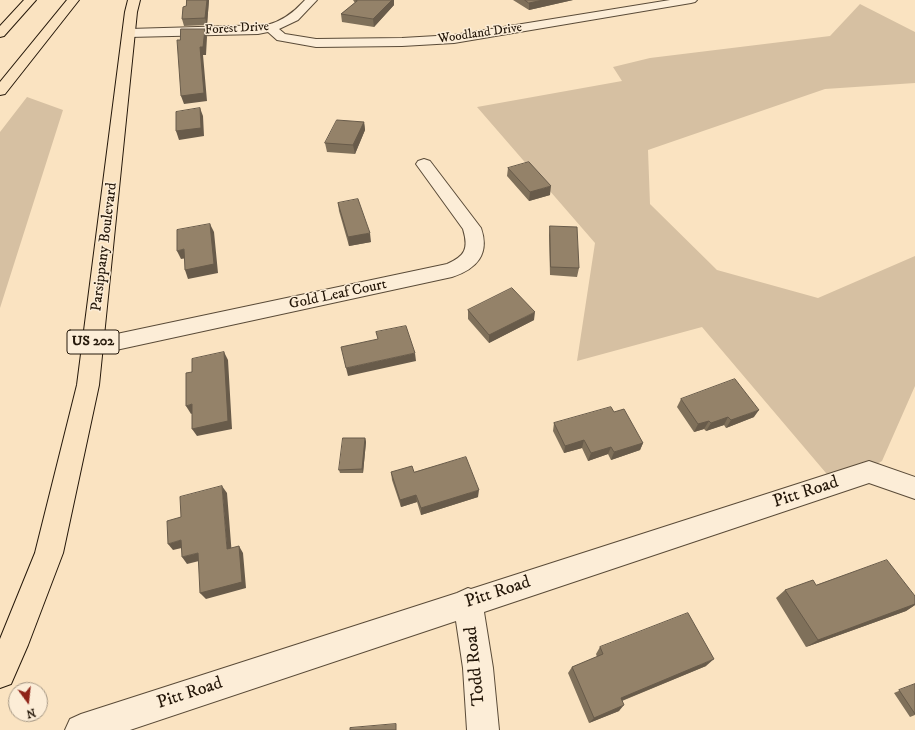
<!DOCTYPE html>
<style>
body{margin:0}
#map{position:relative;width:915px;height:730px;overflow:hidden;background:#fae3c1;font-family:"IM FELL DW Pica",serif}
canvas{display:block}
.north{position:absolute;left:8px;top:682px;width:40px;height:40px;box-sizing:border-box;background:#fcedd7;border:1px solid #a69885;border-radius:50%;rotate:165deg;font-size:11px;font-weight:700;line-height:16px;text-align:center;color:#25180a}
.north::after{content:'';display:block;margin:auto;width:14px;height:18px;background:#8f2418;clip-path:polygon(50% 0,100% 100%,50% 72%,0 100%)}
</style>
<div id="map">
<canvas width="915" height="730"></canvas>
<div class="north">N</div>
</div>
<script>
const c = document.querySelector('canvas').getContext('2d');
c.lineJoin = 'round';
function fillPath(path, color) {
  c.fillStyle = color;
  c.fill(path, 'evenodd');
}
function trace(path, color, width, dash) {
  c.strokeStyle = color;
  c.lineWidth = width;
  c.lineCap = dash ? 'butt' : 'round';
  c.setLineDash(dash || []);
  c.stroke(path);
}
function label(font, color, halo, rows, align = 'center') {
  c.font = font + ' "IM FELL DW Pica",serif';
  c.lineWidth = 3;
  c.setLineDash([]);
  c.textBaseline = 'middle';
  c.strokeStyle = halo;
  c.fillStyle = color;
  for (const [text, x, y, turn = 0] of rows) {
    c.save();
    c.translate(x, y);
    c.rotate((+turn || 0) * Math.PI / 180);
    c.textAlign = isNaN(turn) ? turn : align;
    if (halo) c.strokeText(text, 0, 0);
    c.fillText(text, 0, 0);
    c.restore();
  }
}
const green = new Path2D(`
 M860 4 915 32V83L825 89 648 150 650 204 717 270 818 298 915 256V386L882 461 837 486 702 327 577 361 595 243 477 107 622 81 613 67 650 58 830 36Z
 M27 97 63 110 0 308V132Z`);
const street = new Path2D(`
 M305 0H317L298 20 279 29 285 34 316 39 402 38 454 35 670 0H697L695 2 691 3 454 43 402 46 316 47 277 40 268 32 258 34 129 37 125 36 123 33 125 30 129 29 267 25C283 21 294 12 305 0Z
 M424 159 430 161 481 228C490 254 477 269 452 277L93 355 85 353 82 347 85 341 93 339 447 264C465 256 469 249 463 229L416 164 418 161Z
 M869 461 915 477V499L869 483 484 612 493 668 499 730H467L463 668 456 621 130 730H65L70 719 81 714 457 593 468 588 471 589Z`);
const primary = new Path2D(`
 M128 0H140L137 12 99 385 63 553 28 645 11 684 0 688V639L35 553 77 385 125 12Z`);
const highway = new Path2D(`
 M24 0H36L4 36 0 37V26Z
 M67 0H79L5 94 0 95V82Z`);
const wall = new Path2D(`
 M187 0H209L207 25 184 26 182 19 186 6Z
 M353 0H394V5L374 27 342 22 341 14 355 3Z
 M513 0H573L529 10Z
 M364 122 365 130 355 154 327 152 325 143Z
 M508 168 550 195 529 201 507 176Z
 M338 203 371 242 349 246 339 211Z
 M550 226 579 268 577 277 550 275 549 235Z
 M468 310 534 320 489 343 468 319Z
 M681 399 754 417 726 428 724 425 706 431 704 429 694 432 677 407Z
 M614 412 643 443 640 450 611 460 608 454 588 461 582 448 564 453 553 431 554 423Z
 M365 438 366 442 363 473H340L339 470Z
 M391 472H414L478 497 421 515 417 502 401 507 392 480Z
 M816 585 915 596V605L906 611 806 647 776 598 785 590Z
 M600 647 706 666 622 701 619 711 589 723 568 673 572 667 597 657 596 654Z
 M915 684V715L910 717 894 693Z`);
const shadedWall = new Path2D(`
 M207 0H209L207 25 205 18Z
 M392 0H394V5L374 27 373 19Z
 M543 0H573L529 10V3Z
 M205 29 207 37 206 55H203L207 101 184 104 181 96Z
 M200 108 203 116 204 136 179 140 176 131Z
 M364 122 365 130 355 154 353 145Z
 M551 186 550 195 529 201 530 192Z
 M210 224 214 232 218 273 188 279 185 270Z
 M370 233 371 242 349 246 348 237Z
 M184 249 187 258 181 259 177 251Z
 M535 312 534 320 489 343V335Z
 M224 352 228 360 232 429 197 436 192 429Z
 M415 353 416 361 348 376 346 368Z
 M192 404 196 412 191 414 186 406Z
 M759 410 754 417 726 428 731 420Z
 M728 417 724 425 706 431 711 423Z
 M709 421 704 429 694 432 698 424Z
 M365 438 366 442 363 473 362 469Z
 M584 440 582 448 564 453 565 446Z
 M643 443 640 450 611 460 614 452Z
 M611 447 608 454 588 461 591 453Z
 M222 486 227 493 232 556 227 549Z
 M479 490 478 497 421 515V508Z
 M416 495 417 502 401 507 400 500Z
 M181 540 186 547 173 550 168 544Z
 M239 546 243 553 246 588 206 599 200 593Z
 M198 553 203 560 187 564 182 557Z
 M915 604V605L906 611 806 647 818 640Z
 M714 659 706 666 616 703 621 698Z
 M624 705 619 711 589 723 594 718Z`);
const building = new Path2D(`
 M187 0H207L205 18 182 19 183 7 186 6Z
 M356 0H392L373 19 341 14 357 1Z
 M525 0H543L529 3Z
 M181 29H205L203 47H200L204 93 181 96 177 40H180Z
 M200 108 201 128 176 131V112Z
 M337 120 364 122 353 145 325 143Z
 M529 162 551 186 530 192 508 168Z
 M358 199 370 233 348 237 338 203Z
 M210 224 214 264 185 270 184 249 177 251V230Z
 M550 226 577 227 579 268 551 267Z
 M512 288 535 312 489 335 468 310Z
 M406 326 415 353 346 368 341 347 378 339 376 332Z
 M224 352 228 421 192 429V404L186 406V373L192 372V359Z
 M735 379 759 410 731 420 728 417 711 423 709 421 698 424 681 399Z
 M611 407 614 412 624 409 643 443 614 452 611 447 591 453 584 440 565 446 554 423Z
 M343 438H365L362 469 339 470Z
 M466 457 479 490 421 508 416 495 400 500 391 472 412 466 414 472Z
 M222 486 227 549 239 546 242 582 200 593 198 553 182 557 181 540 168 544 167 521 181 517 180 497Z
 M887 560 915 596V604L818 640 785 590 813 580 816 585Z
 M688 613 714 659 621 698 624 705 594 718 572 667 603 654 600 647Z
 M915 684V714L899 690Z
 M396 724V730H350V728Z`);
const farStreetnames = [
 ["Forest Drive",237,29,-3],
 ["Woodland Drive",480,34,-8]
];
const shields = [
 [93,342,52]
];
const shieldNames = [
 ["US 202",93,342]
];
const streetNames = [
 ["Parsippany Boulevard",105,247,-83],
 ["Gold Leaf Court",338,295,-12]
];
const nearStreetnames = [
 ["Pitt Road",806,493,-18],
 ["Pitt Road",498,593,-18],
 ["Todd Road",476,666,-96],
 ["Pitt Road",190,694,-18]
];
fillPath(green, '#d6c0a2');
trace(street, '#5a4b38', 2);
trace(primary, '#25180a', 2);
trace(highway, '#25180a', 2);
fillPath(street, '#fcedd7');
fillPath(primary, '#fae3c1');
fillPath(highway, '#fae3c1');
fillPath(wall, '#7f705a');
fillPath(shadedWall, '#685b4a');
fillPath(building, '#948269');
trace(building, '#685b4a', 1);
label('13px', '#25180a', '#fcedd7', farStreetnames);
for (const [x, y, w] of shields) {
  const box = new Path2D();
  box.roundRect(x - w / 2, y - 12, w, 24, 3);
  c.fillStyle = '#fcedd7';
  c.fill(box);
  trace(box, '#25180a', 1);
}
label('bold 14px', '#25180a', null, shieldNames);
label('15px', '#25180a', '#fcedd7', streetNames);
label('18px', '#25180a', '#fcedd7', nearStreetnames);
</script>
